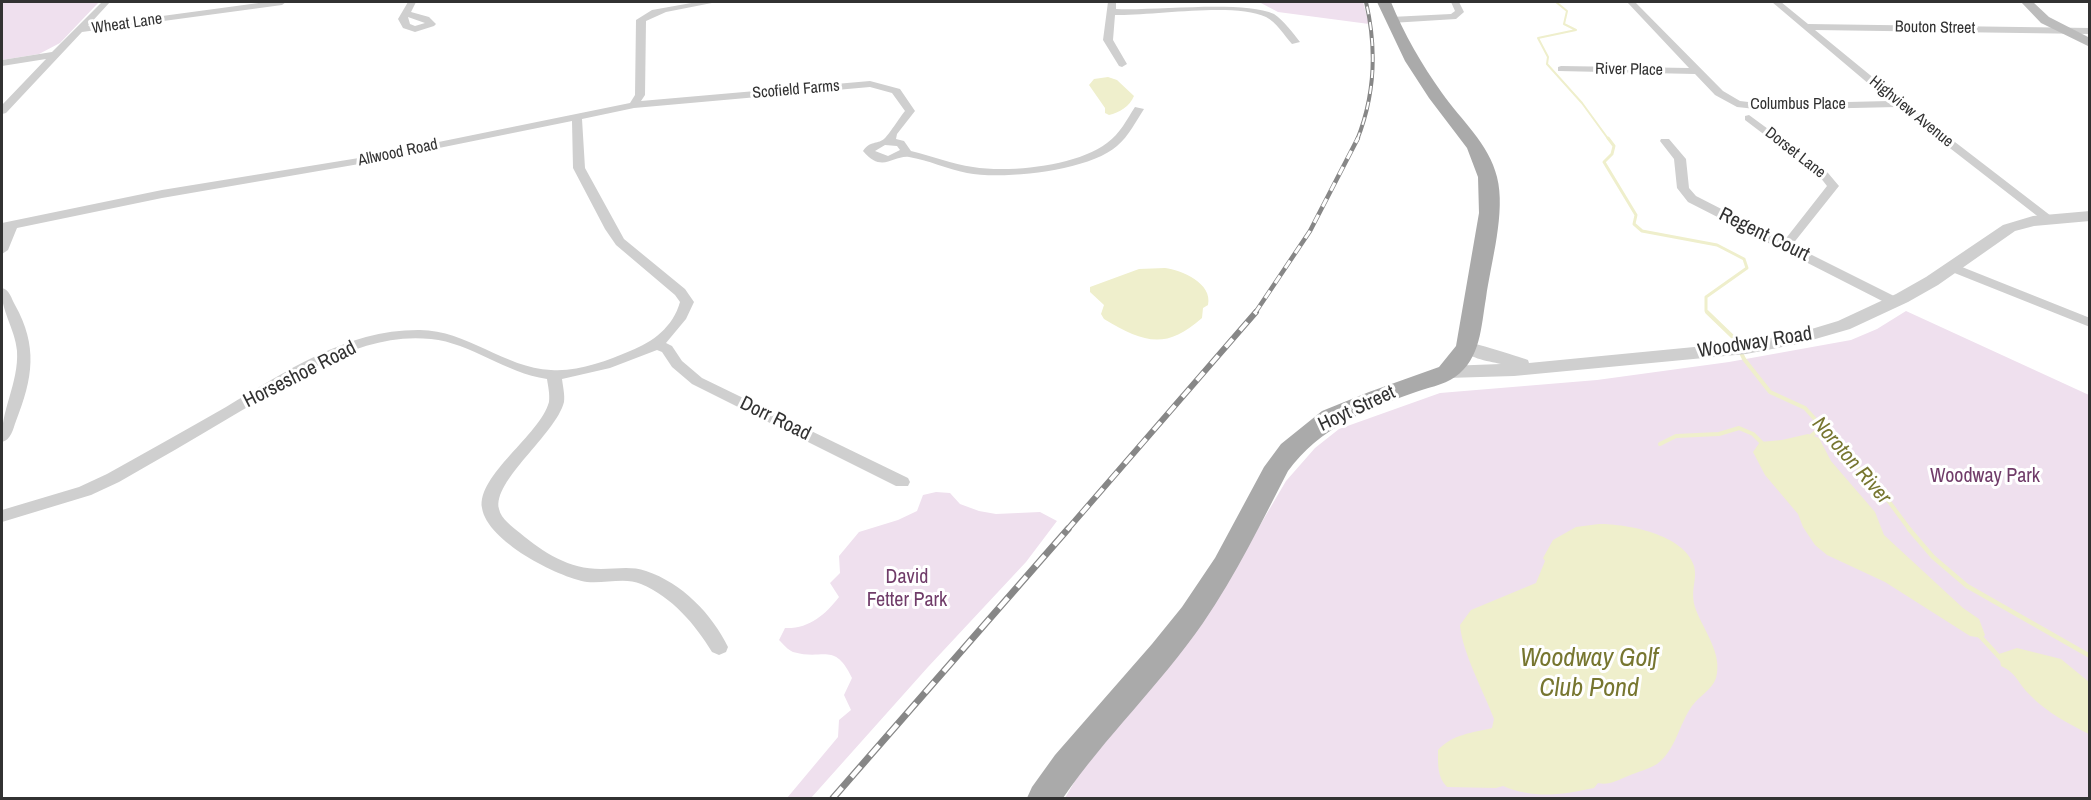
<!DOCTYPE html>
<style>
body{margin:0}
#map{position:relative;width:2091px;height:800px;overflow:hidden;background:#fff;font-family:"Archivo Narrow",sans-serif}
canvas{display:block}
.frame{position:absolute;inset:0;border:3px solid #323232;pointer-events:none}
</style>
<div id="map">
<canvas width="2091" height="800"></canvas>
<div class="frame"></div>
</div>
<script>
const c = document.querySelector('canvas').getContext('2d');
c.lineJoin = 'round';
function fillPath(path, color) {
  c.fillStyle = color;
  c.fill(path, 'evenodd');
}
function trace(path, color, width, dash) {
  c.strokeStyle = color;
  c.lineWidth = width;
  c.lineCap = dash ? 'butt' : 'round';
  c.setLineDash(dash || []);
  c.stroke(path);
}
function label(font, color, halo, rows, align = 'center') {
  c.font = font + ' "Archivo Narrow",sans-serif';
  c.lineWidth = 6;
  c.setLineDash([]);
  c.textBaseline = 'middle';
  c.strokeStyle = halo;
  c.fillStyle = color;
  for (const [text, x, y, turn = 0] of rows) {
    c.save();
    c.translate(x, y);
    c.rotate((+turn || 0) * Math.PI / 180);
    c.textAlign = isNaN(turn) ? turn : align;
    if (halo) c.strokeText(text, 0, 0);
    c.fillText(text, 0, 0);
    c.restore();
  }
}
const green = new Path2D(`
 M2 2H99L60 43 39 54 2 60Z
 M1259 2H1363L1369 24 1278 12Z
 M1906 311 2089 395V798H1065L1079 774 1206 617 1286 481 1315 448 1339 429 1440 393 1597 380 1729 362 1851 340 1877 329Z
 M936 492 950 493 960 504 979 511 996 514 1040 512 1057 521 1026 562 928 667 811 798H787L838 737 839 720 851 710 844 695 852 678C834 641 824 661 793 652 788 650 783 644 779 640L785 628C809 629 825 615 839 597L830 583 840 573 839 556 859 532 898 520 917 511 923 495Z`);
const water = new Path2D(`
 M1108 77 1117 80 1134 96C1130 106 1119 113 1109 115L1105 113V108L1089 85 1094 79Z
 M1165 268C1181 270 1213 283 1208 305L1203 308 1202 318C1165 351 1143 342 1104 319L1101 314 1104 305 1090 292V287L1139 269Z
 M1808 434 1819 438 1831 461 1875 512 1884 535 1963 608 1979 619 1985 635 1982 638 1970 636 1885 582 1827 555 1815 545 1803 527 1798 514 1765 475 1753 452 1760 442 1782 440Z
 M1599 524C1627 524 1684 534 1694 566 1698 581 1689 590 1696 610 1704 631 1723 654 1716 678 1712 690 1699 696 1692 706 1679 724 1676 750 1657 764 1649 769 1637 772 1628 776 1618 780 1608 786 1598 783L1594 788C1560 795 1535 799 1503 786L1496 788 1447 787C1437 777 1438 764 1438 750 1453 734 1472 733 1492 728L1494 719C1484 692 1462 652 1460 625L1471 610 1536 583 1545 561 1543 558 1553 540 1576 527Z
 M2017 648 2061 659 2089 682V734C2069 724 2046 712 2030 695 2017 683 2018 674 2001 666L1999 654Z`);
const streamFar3 = new Path2D(`
 M1556 2 1567 11 1564 24 1576 30 1538 38 1548 57 1547 64 1582 103 1609 140`);
const streamFar2 = new Path2D(`
 M1608 138 1614 146 1612 154 1604 162 1636 215 1634 224 1642 231 1717 245 1744 259 1747 268 1706 297V311L1708 313`);
const streamFar1 = new Path2D(`
 M1707 312 1734 338 1744 359 1770 392 1805 408 1890 503 1910 530
 M1809 438 1821 427
 M1660 444 1676 436 1719 434 1739 428 1753 434 1764 445`);
const stream = new Path2D(`
 M1909 529 1933 557 1967 586 2090 656
 M1979 635 2002 660`);
const minor = new Path2D(`
 M102 2H110L88 26 266 2H286L282 5 82 32 6 113 2 114V105L46 59 2 66V60L52 52Z
 M408 2H416L411 12 429 17 436 24 434 26 415 32 403 28 398 19ZM408 17 425 23 415 26 410 24Z
 M697 2H717L666 12 646 21 645 95 641 101 870 81 900 89 915 111 897 134 896 139 904 141 911 151C932 156 952 164 973 167 1010 173 1077 166 1107 143 1120 134 1127 119 1135 107L1144 109C1136 121 1129 136 1117 146 1089 171 1003 180 967 173 947 169 928 160 909 157 893 155 882 174 863 151 871 140 876 145 884 139 888 136 900 117 905 111L892 93 870 87 634 108 582 119 585 168 624 239 685 289 694 302 686 319 666 343 672 346 682 361 702 378 908 478 910 482 908 486H896L692 384 672 367 662 352 657 350 610 368 562 379C563 387 565 395 564 402 556 434 492 481 499 509 501 519 513 527 520 533 544 553 569 569 601 569 617 569 631 566 646 571 682 583 712 614 728 647L726 652 719 655 712 652C695 624 672 597 641 584 625 577 604 584 587 582 557 577 487 541 482 508 477 475 540 435 549 402 550 394 548 386 547 379 505 373 471 343 431 339 358 331 293 381 234 415 196 438 157 460 119 482L91 495 2 522V510L79 487 107 474C147 452 187 429 226 407 285 372 346 330 418 330 466 329 504 368 551 370 578 372 606 361 630 351 653 342 673 327 680 302L675 295 616 245 605 229 573 168 572 121 365 163 162 198 17 228 8 250 2 254V223L162 190 365 157 630 103 635 95 636 20 652 10ZM885 145 897 146 900 150 888 156 875 151Z
 M1108 2H1116V9C1155 11 1243 0 1274 14 1284 21 1293 33 1300 42L1292 44C1284 35 1276 22 1266 17 1234 2 1153 16 1115 15L1113 40 1127 64 1122 67 1119 66 1103 40Z
 M1451 2H1459L1464 12 1456 19 1391 23 1386 20 1391 17 1451 14 1455 11Z
 M1627 2H1635L1723 91 1740 101 1765 104 1889 101 1772 2H1781L1808 24 2090 28V34L1815 30 1903 102 2055 219 2049 223 2045 222 1897 107 1765 110 1737 107 1715 95 1695 74 1558 71V67L1561 66 1689 68Z
 M1749 115 1828 173 1839 186 1792 245 1900 299 1902 302 1900 305H1890L1688 202 1677 188 1674 159 1660 141 1661 139H1669L1686 159 1689 188 1696 196 1782 240 1787 237 1827 186 1820 177 1745 120V116Z
 M1952 263 2090 318V327L1947 270 1946 267Z
 M2 288C10 290 11 298 15 305 38 346 33 378 16 421 13 429 11 440 2 442 0 411 19 383 17 351 15 328 0 310 2 288Z`);
const tertiary = new Path2D(`
 M2090 211V221L2034 226 2015 231 1938 285 1908 302 1850 329 1798 344 1746 354 1514 376 1447 378 1440 376 1438 372 1440 368 1447 366 1501 364C1487 361 1467 358 1458 346L1460 342C1469 340 1515 356 1528 360L1529 363 1746 342 1795 334 1838 321 1896 294 1926 277 2003 225 2033 216Z`);
const secondary = new Path2D(`
 M2021 2H2033L2049 17 2090 38V47L2041 23Z`);
const primary = new Path2D(`
 M1377 2H1391C1404 34 1422 65 1442 93 1461 120 1489 144 1497 177 1506 212 1491 262 1486 298 1481 326 1481 359 1455 377 1444 385 1426 388 1413 393 1364 410 1320 428 1288 471 1261 523 1236 575 1203 623 1160 685 1105 737 1063 798H1027L1032 787 1055 755 1152 644 1182 607 1215 558 1264 467 1281 444 1322 411 1369 392 1439 367 1456 346 1479 213 1478 177 1467 148 1429 98 1405 61Z`);
const railFar3 = new Path2D(`
 M1357 140C1375 95 1377 49 1366 2`);
const railFar2 = new Path2D(`
 M1255 313 1310 231 1358 138`);
const railFar1 = new Path2D(`
 M1067 530 1256 312`);
const rail = new Path2D(`
 M833 798 1068 529`);
const farStreetnames = [
 ["Wheat Lane",127,24,-8],
 ["Bouton Street",1935,28,1],
 ["River Place",1629,70,1],
 ["Scofield Farms",796,90,-5],
 ["Columbus Place",1798,105],
 ["Highview Avenue",1911,112,39],
 ["Allwood Road",398,153,-12],
 ["Dorset Lane",1795,153,38]
];
const streetNames = [
 ["Regent Court",1764,235,26],
 ["Woodway Road",1755,343,-9],
 ["Horseshoe Road",300,375,-27],
 ["Hoyt Street",1357,409,-25],
 ["Dorr Road",775,419,26]
];
const parkNames = [
 ["Woodway Park",1985,477],
 ["David",907,578],
 ["Fetter Park",907,601]
];
const waterNames = [
 ["Noroton River",1851,461,49]
];
const nearWaternames = [
 ["Woodway Golf",1589,659],
 ["Club Pond",1589,689]
];
fillPath(green, '#efe0ee');
fillPath(water, '#efefcc');
trace(streamFar3, '#efefcc', 2);
trace(streamFar2, '#efefcc', 3);
trace(streamFar1, '#efefcc', 4);
trace(stream, '#efefcc', 4.5);
fillPath(minor, '#cfcfcf');
fillPath(tertiary, '#cfcfcf');
fillPath(secondary, '#bcbcbc');
fillPath(primary, '#aaa');
trace(railFar3, '#878787', 4);
trace(railFar2, '#878787', 4.5);
trace(railFar1, '#878787', 6);
trace(rail, '#878787', 7);
trace(railFar3, '#fff', 2, [8]);
trace(railFar2, '#fff', 3, [9]);
trace(railFar1, '#fff', 4, [11]);
trace(rail, '#fff', 4.5, [14]);
label('16px', '#323232', '#fff', farStreetnames);
label('20px', '#323232', '#fff', streetNames);
label('20px', '#703c69', '#fff', parkNames);
label('italic 21px', '#777630', '#fff', waterNames);
label('italic 26px', '#777630', '#fff', nearWaternames);
</script>
